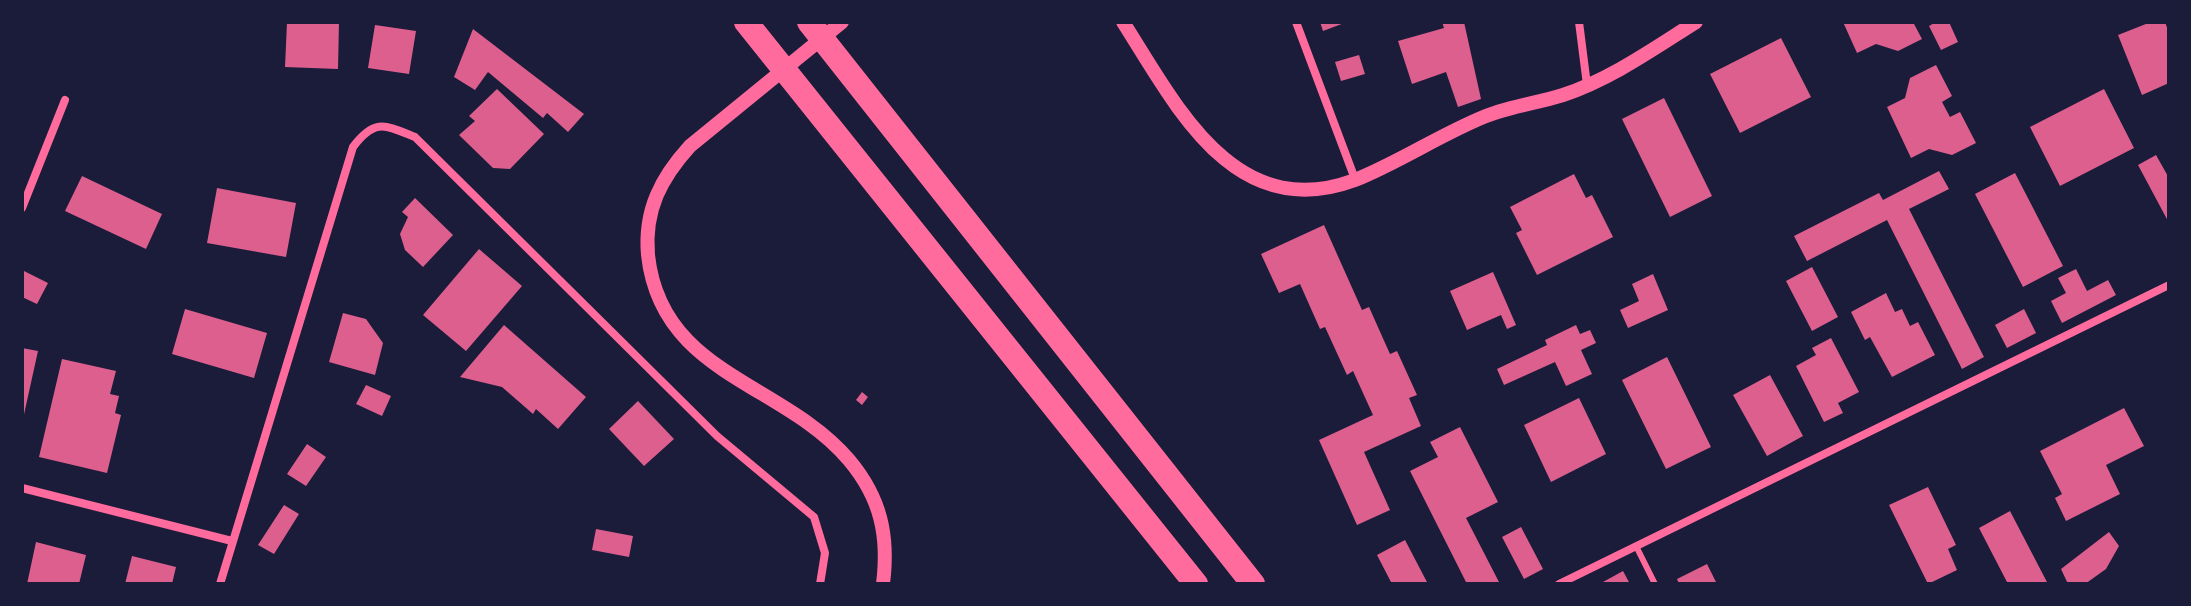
<!DOCTYPE html>
<style>
body{margin:0}
#map{position:relative;width:2191px;height:606px;overflow:hidden;background:#1b1b3a;font-family:"Work Sans",sans-serif}
canvas{display:block}
.frame{position:absolute;inset:0;border:24px solid #1b1b3a;pointer-events:none}
</style>
<div id="map">
<canvas width="2191" height="606"></canvas>
<div class="frame"></div>
</div>
<script>
const c = document.querySelector('canvas').getContext('2d');
c.lineJoin = 'round';
function fillPath(path, color) {
  c.fillStyle = color;
  c.fill(path, 'evenodd');
}
function trace(path, color, width, dash) {
  c.strokeStyle = color;
  c.lineWidth = width;
  c.lineCap = dash ? 'butt' : 'round';
  c.setLineDash(dash || []);
  c.stroke(path);
}
const building = new Path2D(`
 M287 22H339L338 69 285 67Z
 M1320 22H1347L1323 31Z
 M1442 22H1464L1481 99 1458 107 1446 72 1412 84 1398 41 1444 28Z
 M1843 22H1913L1922 39 1898 51 1876 44 1857 53Z
 M1936 22H1949L1958 42 1941 50 1929 26Z
 M2151 22H2165L2169 33V83L2142 95 2118 35Z
 M375 25 416 31 409 74 368 68Z
 M473 29 584 114 568 132 547 113 543 118 488 72 475 90 454 77Z
 M1781 38 1811 97 1740 133 1710 74Z
 M1359 55 1365 74 1341 81 1335 62Z
 M1936 65 1952 96 1942 102 1950 117 1960 112 1976 143 1952 155 1929 149 1911 158 1887 107 1905 98 1910 78Z
 M497 89 544 134 510 169 493 168 459 135 475 121 469 116Z
 M2104 89 2134 148 2060 186 2030 127Z
 M1664 98 1712 196 1670 217 1622 119Z
 M2156 155 2169 178V223L2138 165Z
 M1939 171 1949 189 1909 209 1984 357 1962 369 1887 220 1807 261 1794 236 1879 193 1883 200Z
 M2015 173 2063 266 2023 287 1975 194Z
 M1574 174 1586 198 1592 195 1613 237 1537 275 1516 233 1522 230 1510 207Z
 M82 176 162 214 146 249 65 211Z
 M217 188 296 203 286 257 207 243Z
 M415 198 453 235 423 267 405 250 400 234 408 217 402 212Z
 M1324 225 1362 310 1369 307 1390 354 1397 351 1417 395 1409 398 1421 426 1364 452 1390 510 1357 525 1319 440 1373 415 1353 371 1347 375 1325 327 1320 329 1300 284 1279 293 1261 254Z
 M479 249 522 286 466 351 423 315Z
 M1812 267 1838 317 1812 331 1786 281Z
 M2076 269 2087 291 2108 280 2116 295 2062 323 2051 301 2066 293 2058 278Z
 M22 270 48 283 37 304 22 297Z
 M1493 272 1516 325 1507 329 1501 315 1467 330 1450 291Z
 M1653 274 1668 310 1628 328 1620 310 1639 301 1632 284Z
 M1886 293 1895 312 1902 309 1910 326 1918 322 1935 355 1892 377 1870 337 1865 340 1851 312Z
 M185 309 267 333 254 378 172 354Z
 M2024 309 2036 333 2007 348 1995 325Z
 M343 313 366 319 383 343 375 375 329 362Z
 M504 325 586 397 558 429 536 409 533 414 502 387 460 377Z
 M1576 325 1580 334 1590 330 1596 343 1581 350 1592 374 1566 386 1555 362 1504 385 1497 369 1547 345 1545 340Z
 M1831 338 1859 392 1838 403 1843 413 1824 422 1796 366 1816 355 1812 348Z
 M22 348 38 351 23 419H22Z
 M1667 357 1711 447 1666 469 1622 380Z
 M62 359 116 371 110 394 119 396 115 413 121 415 107 473 39 457Z
 M1770 375 1803 436 1767 456 1733 395Z
 M366 385 391 396 382 416 356 404Z
 M862 392 868 397 862 405 856 400Z
 M1579 398 1606 454 1551 482 1524 425Z
 M638 401 674 439 644 466 609 429Z
 M2124 408 2144 446 2106 465 2120 494 2066 521 2055 498 2062 494 2040 451Z
 M1460 427 1498 502 1466 518 1500 584H1467L1410 471 1438 457 1430 442Z
 M307 444 326 457 306 486 287 474Z
 M1928 487 1956 545 1948 549 1957 570 1928 584 1889 505Z
 M284 505 299 514 274 554 258 545Z
 M2010 511 2048 584H2008L1979 528Z
 M1521 527 1543 569 1524 579 1502 537Z
 M596 529 633 536 629 557 592 550Z
 M2109 532 2119 546 2106 569 2085 584H2068L2061 569Z
 M1405 540 1428 584H1392L1377 555Z
 M36 542 86 555 79 584H27Z
 M132 556 176 567 172 584H125Z
 M1707 564 1717 584H1679L1677 579Z
 M1623 571 1630 584H1604L1603 582Z`);
const service = new Path2D(`
 M1636 546 1655 584`);
const minor = new Path2D(`
 M1296 22 1355 179
 M1579 22 1587 85
 M22 208 65 100
 M22 488 232 541
 M220 584 353 147C375 118 385 125 415 137L717 436 814 517 825 553 820 584
 M1559 584 2169 285`);
const tertiary = new Path2D(`
 M842 22 690 146C661 178 644 210 648 255 661 375 783 382 849 460 881 498 889 536 883 584
 M1123 22C1176 105 1234 225 1355 180 1400 162 1441 134 1486 116 1511 106 1538 103 1563 95 1611 79 1653 49 1696 22`);
const motorway = new Path2D(`
 M746 22 1196 584
 M809 22 1253 584`);
fillPath(building, '#dd5f8e');
trace(service, '#ff6b9d', 6);
trace(minor, '#ff6b9d', 8);
trace(tertiary, '#ff6b9d', 14);
trace(motorway, '#ff6b9d', 24);
</script>
